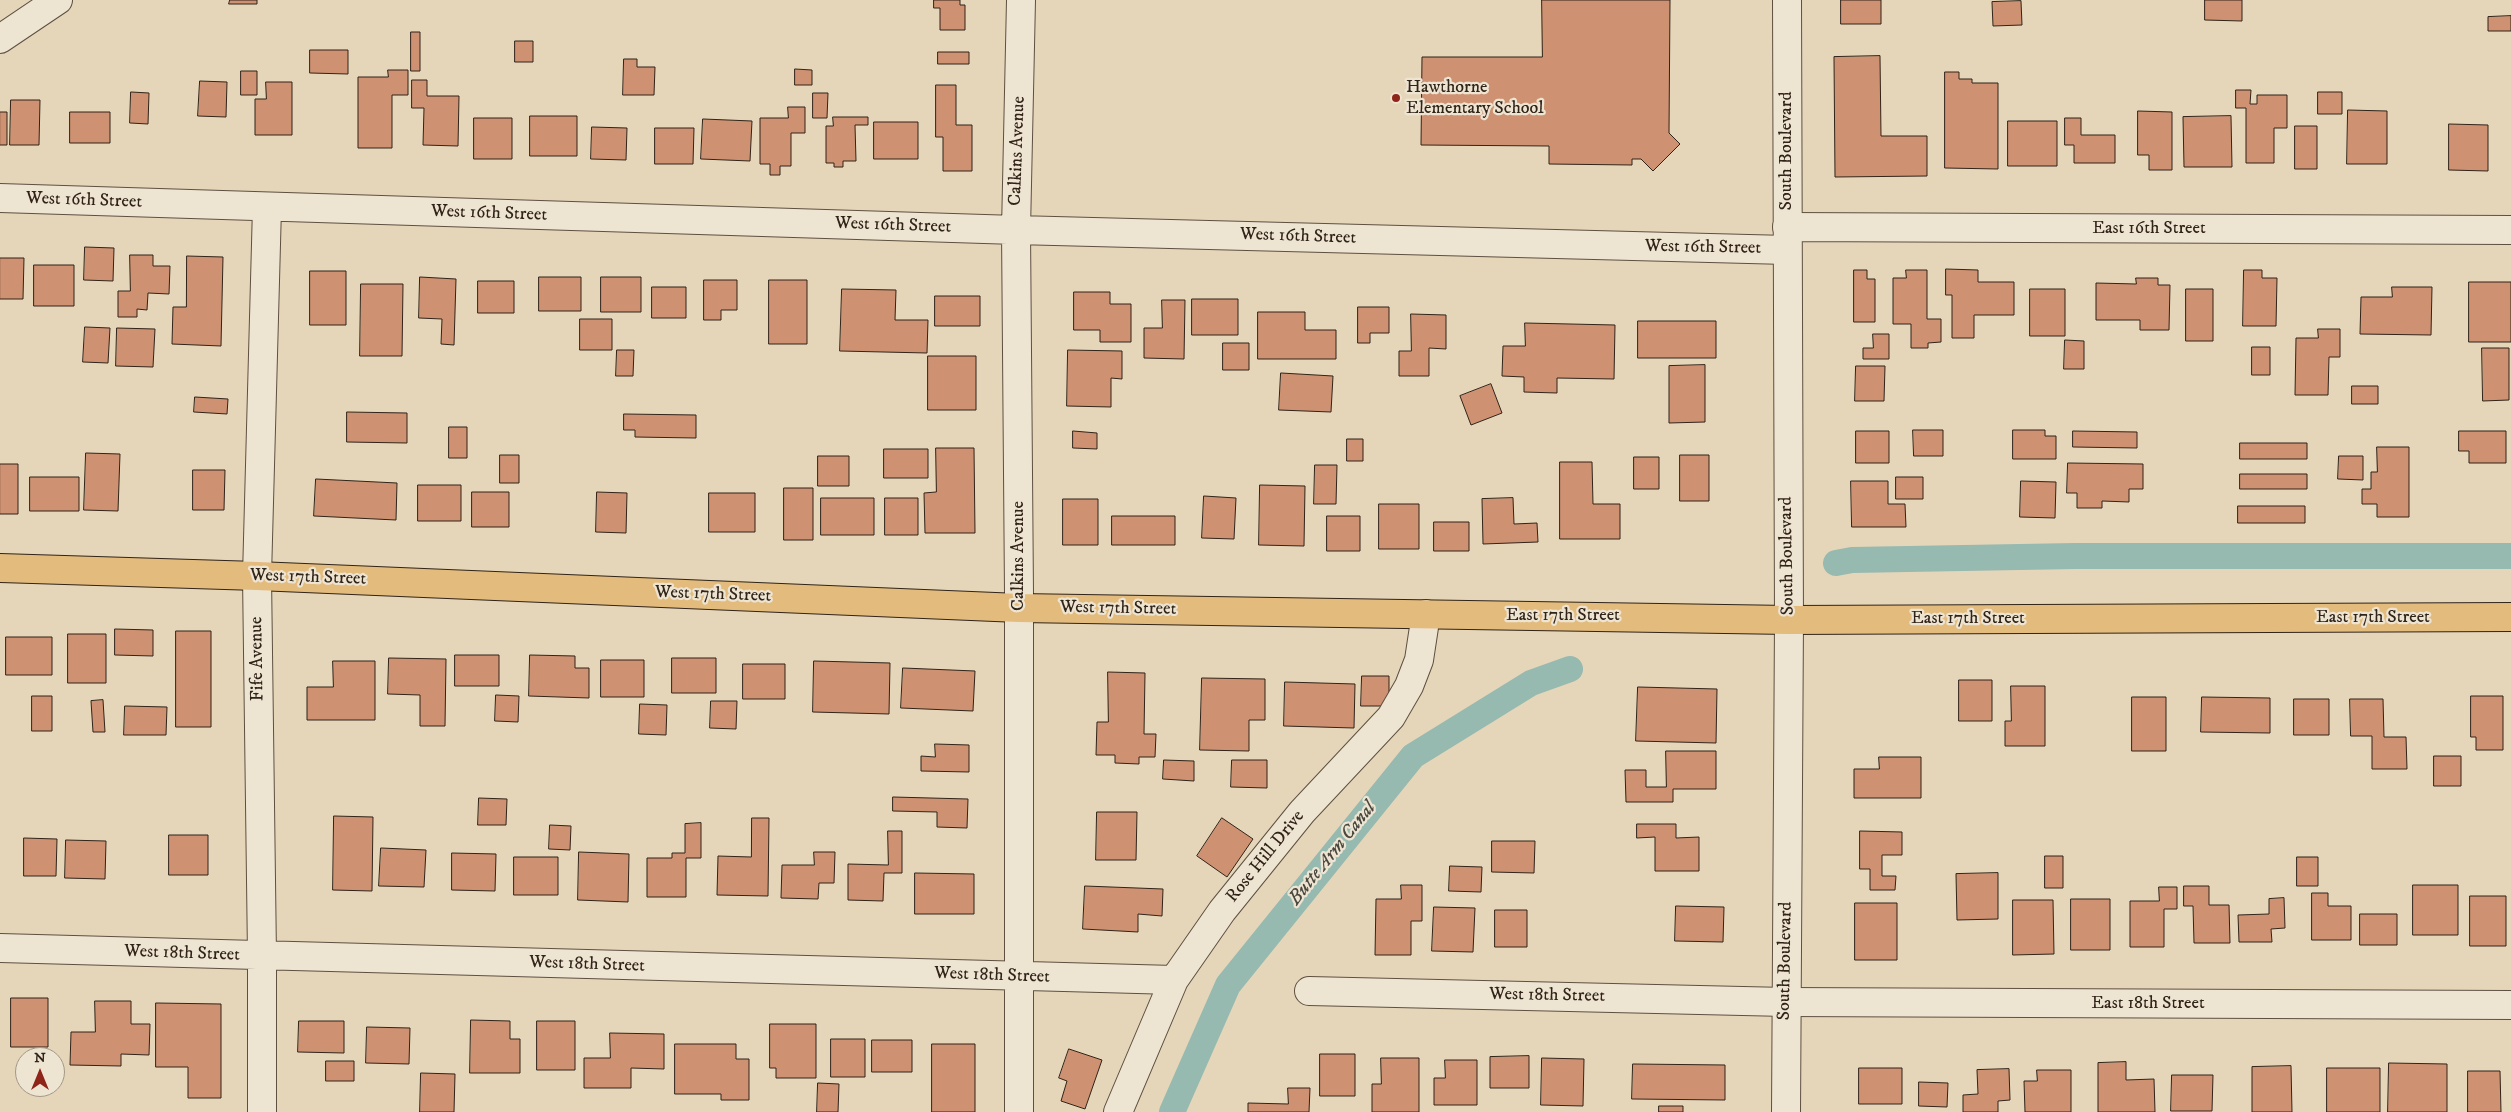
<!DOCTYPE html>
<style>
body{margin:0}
#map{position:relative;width:2511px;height:1112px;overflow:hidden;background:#e5d6ba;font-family:"IM FELL DW Pica",serif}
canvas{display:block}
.north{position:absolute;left:15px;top:1047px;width:50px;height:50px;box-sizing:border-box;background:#eee4d2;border:1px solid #a29788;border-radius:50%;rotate:0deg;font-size:14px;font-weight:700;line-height:20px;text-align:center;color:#302318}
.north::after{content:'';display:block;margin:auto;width:18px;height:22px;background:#8f2418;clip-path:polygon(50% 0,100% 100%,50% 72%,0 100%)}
</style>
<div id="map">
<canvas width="2511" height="1112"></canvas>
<div class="north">N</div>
</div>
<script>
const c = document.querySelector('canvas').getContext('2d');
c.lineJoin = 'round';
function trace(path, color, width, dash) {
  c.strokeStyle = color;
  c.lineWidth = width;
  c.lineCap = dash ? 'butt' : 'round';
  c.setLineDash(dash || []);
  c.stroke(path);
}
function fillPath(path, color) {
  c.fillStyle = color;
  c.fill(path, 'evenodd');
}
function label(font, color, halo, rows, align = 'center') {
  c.font = font + ' "IM FELL DW Pica",serif';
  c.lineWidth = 4.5;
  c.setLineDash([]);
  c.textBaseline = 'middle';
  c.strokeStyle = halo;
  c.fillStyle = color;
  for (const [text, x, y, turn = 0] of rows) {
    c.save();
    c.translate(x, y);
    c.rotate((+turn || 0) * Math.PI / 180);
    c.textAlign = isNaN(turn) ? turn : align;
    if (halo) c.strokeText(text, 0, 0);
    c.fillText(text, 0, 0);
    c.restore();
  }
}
const canal = new Path2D(`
 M1836 563 1852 560 2076 556H2511
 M1172 1112 1228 985 1413 756 1531 683 1570 669`);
const building = new Path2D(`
 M230 0H257V4H229Z
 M934 0H960V5H965V30H940V8H934Z
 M1542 0H1670L1669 133 1680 144 1653 171 1641 159H1632V165L1549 164V146L1421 145 1422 57H1542Z
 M1841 0H1881V24H1841Z
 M2205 0H2242V21L2205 20Z
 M2021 1 2022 25 1993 26 1992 2Z
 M2511 16V31H2488V17Z
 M411 32H420V71H411Z
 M515 41H533V62H515Z
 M310 50H348V74L310 73Z
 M938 52H969V64H938Z
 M1880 56 1881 136H1927V176L1835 177 1834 57Z
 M624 59H637V67H655L654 95H623Z
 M795 69 812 70V85H795Z
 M388 70H408V95H392V148H358V77H388Z
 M241 71H257V95H241Z
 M1945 72H1959V79H1972V83H1998V169L1945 168Z
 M412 80H427V96H459L458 146 423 145 424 108H412Z
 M200 81 227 82 226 117 198 116Z
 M266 82H292V135H255V99H266Z
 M936 85H956V125H972V171H943V137H936Z
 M2236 90H2251L2250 104H2257V95H2287V128H2274V163H2246V108H2236Z
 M131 92 149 93 148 124 130 123Z
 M2318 92H2342V114H2318Z
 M813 93H828L827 118H813Z
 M11 100H40L39 145H10Z
 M788 107H805V133H791V166H780V175H770V164H760V118H788Z
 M2348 110 2387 111V164H2347Z
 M2138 111 2172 112V170H2149V155H2138Z
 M0 112H7V145H0Z
 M70 112H110V143H70Z
 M530 116H577V156H530Z
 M2231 116 2232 167H2184L2183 117Z
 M833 117H868V125H855L856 161H843V167H834V163H826V126H833Z
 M474 118H512V159H474Z
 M2065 118H2081V135H2115V163H2074V145H2065Z
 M703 119 752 121 750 161 701 159Z
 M2008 121H2057V166H2008Z
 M874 122H918V159H874Z
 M2449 124 2488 125V171L2449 170Z
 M2295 126H2317V169H2295Z
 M592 127 627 128 626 160 591 159Z
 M655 128H694L693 164H655Z
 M85 247 114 248 113 281 84 280Z
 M130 255H153V266H170L169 294 148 293 147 310 137 309V317H118V291H130Z
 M187 256 223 257 221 346 172 344 173 307H186Z
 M0 258H24L23 299H0Z
 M34 265H74V306H34Z
 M1946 269 1978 270V282H2014V315H1974V338H1952V295H1946Z
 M1854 270H1867V279H1875V322H1854Z
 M1906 270H1927V319H1941V342L1928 343V348H1911V324H1893V278H1906Z
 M2244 270H2262V278H2277L2276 326H2243Z
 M310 271H346V325H310Z
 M420 277 456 279 454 345 441 344 442 319 419 318Z
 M539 277H581V311H539Z
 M601 277H641V312H601Z
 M2136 278H2158V285H2170L2169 330H2140V320H2096V283L2136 284Z
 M704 280H737V310H721V320H704Z
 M769 280H807V344H769Z
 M478 281H514V313H478Z
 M2469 282H2511V342H2469Z
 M361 284H403L402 356H360Z
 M652 287H686V318H652Z
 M2392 287H2432L2431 335 2360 334 2361 297H2392Z
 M842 289 896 290 895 320H928L927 353 840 351Z
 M2030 289H2065V336H2030Z
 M2186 289H2213V341H2186Z
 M1074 292H1110V304H1131V342H1100V330H1074Z
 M935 296H980V326H935Z
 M1192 299H1238V335H1192Z
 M1162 300H1185L1184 359 1144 358V328H1162Z
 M1358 307H1389V333H1370V343H1358Z
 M1258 312H1305V330H1336V359H1258Z
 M1411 314 1446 315V349L1429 348V376H1399V351H1411Z
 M580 319H612V350H580Z
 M1638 321H1716V358H1638Z
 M1525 323 1615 325 1614 379 1557 378V393L1524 392V377L1502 376 1503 346H1525Z
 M85 327 110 328 108 363 83 362Z
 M117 328 155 329 153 367 116 366Z
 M2318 329H2340V357H2329L2328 395H2295L2296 338H2318Z
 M1873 334H1889V359H1863V348H1873Z
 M2065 340 2084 341V369H2064Z
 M1223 343H1249V370H1223Z
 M2252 347H2270V375H2252Z
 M2482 348H2509V400L2483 401Z
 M617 350H634L633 376H616Z
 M1068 350 1122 351V379L1111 378V407L1067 406Z
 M928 356H976V410H928Z
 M1705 365V422L1669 423V366Z
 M1856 366H1885L1884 401H1855Z
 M1281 373 1333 376 1331 412 1279 410Z
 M1491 384 1502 413 1471 425 1460 396Z
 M2352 386H2378V404H2352Z
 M195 397 228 399 227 414 194 412Z
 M347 412 407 413V443L347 442Z
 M624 414 696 415V438L635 437V430H624Z
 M449 427H467V458H449Z
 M1913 430H1943V456H1914Z
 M2013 430H2045V436H2056V459H2013Z
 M1073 431 1097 433V449L1073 448Z
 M1856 431H1889V463H1856Z
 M2073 431 2137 432V448L2073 447Z
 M2459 431H2506V463H2469V451H2459Z
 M1347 439H1363V461H1347Z
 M2240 443H2307V459H2240Z
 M2377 447H2409V517H2377V504H2362V489H2371V472H2377Z
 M936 448H974L975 533H925L924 493 936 492Z
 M884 449H928V478H884Z
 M86 453 120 454 118 511 84 510Z
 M500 455H519V483H500Z
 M1680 455H1709V501H1680Z
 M818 456H849V486H818Z
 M2339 456H2363V480L2338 479Z
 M1634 457H1659V489H1634Z
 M1560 462H1592L1593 504H1620V539H1560Z
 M2068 463 2143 464V489H2129V502L2102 501V508H2077V493H2067Z
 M0 464H18V514H0Z
 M1315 465H1337L1336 504H1314Z
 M193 470H225L224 510H193Z
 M2240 474H2307V489H2240Z
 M30 477H79V511H30Z
 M1896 477H1923V499H1896Z
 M316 479 397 483 396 520 314 516Z
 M1851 481H1888V504H1905L1906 527H1852Z
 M2021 481 2056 482 2055 518 2020 517Z
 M418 485H461V521H418Z
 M1260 485 1305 486 1304 546 1259 545Z
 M784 488H813V540H784Z
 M472 492H509V527H472Z
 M597 492 627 493 626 533 596 532Z
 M709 493H755V532H709Z
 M1204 496 1236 498 1234 539 1202 538Z
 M821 498H874V535H821Z
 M885 498H918V535H885Z
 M1513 498 1514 524 1537 523 1538 542 1483 544 1482 499Z
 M1063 499H1098V545H1063Z
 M1379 504H1419V549H1379Z
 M2238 506H2305V523H2238Z
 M1112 516H1175V545H1112Z
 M1327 516H1360V551H1327Z
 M1434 522H1469V551H1434Z
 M115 629 153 630V656L115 655Z
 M176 631H211V727H176Z
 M68 634H106V683H68Z
 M6 637H52V675H6Z
 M455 655H499V686H455Z
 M530 655 575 656V668H589V698L529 696Z
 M389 658 446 659 445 726H420V695L388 694Z
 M672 658H716V693H672Z
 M601 660H644V697H601Z
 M333 661H375V720H307V687H333Z
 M814 661 890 663 889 714 813 712Z
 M743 664H785V699H743Z
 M903 668 975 671 973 711 901 708Z
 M1108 672 1145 673 1144 734H1156L1155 757H1139V764L1115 763V755H1096L1097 722H1108Z
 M1362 676H1389V706H1361Z
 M1202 678 1265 679V720H1249V751L1200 750Z
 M1959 680H1992V721H1959Z
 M1285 682 1355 684 1354 728 1284 726Z
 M2011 686H2045V746H2005V721H2011Z
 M1638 687 1717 689 1716 743 1636 741Z
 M496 695 519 696 518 722 495 721Z
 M32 696H52V731H32Z
 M2471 696H2503V750H2476V737H2471Z
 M2132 697H2166V751H2132Z
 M2202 697 2270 698V733L2201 732Z
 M2294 699H2329V735H2294Z
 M2350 699H2383L2384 737H2406L2407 769H2372V736H2351Z
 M103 700 105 732H93L91 701Z
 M711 701H737L736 729 710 728Z
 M640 704 667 705 666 735 639 734Z
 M125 706 167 707 166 735H124Z
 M935 744 969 745V772L921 771V756L935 757Z
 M1666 751H1716V789H1673V802H1626L1625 770H1646V787H1666Z
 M2434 756H2461V786H2434Z
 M1879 757H1921V798H1854V769H1879Z
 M1164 760 1194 761V781L1163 779Z
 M1232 760H1267V788L1231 787Z
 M893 797 968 799 967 828 937 827V812L893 811Z
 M479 798 507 799 506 825H478Z
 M1097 812H1137L1136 860H1096Z
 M334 816 373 817 372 891 333 890Z
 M752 818H769L768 896 717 895 718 856 751 857Z
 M1222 818 1253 839 1227 877 1197 856Z
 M701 823V858H686V897H647V858H672V853H685V824Z
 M1637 824H1676V838L1699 837V871H1655V837L1637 838Z
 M550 825 571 826 570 850 549 849Z
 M888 831H902V873H884L883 901 848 900V864L888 865Z
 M1860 831 1902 832V855H1882V876H1896L1895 890H1870V869H1860Z
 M169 835H208V875H169Z
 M24 838 57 839 56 876H24Z
 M66 840 106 841 105 879 65 878Z
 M1492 841H1535L1534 873 1492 872Z
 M381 848 426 850 424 887 379 886Z
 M579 852 629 854 628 902 578 900Z
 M814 852H835L834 883H819L818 899 781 898 782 865H814Z
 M452 853 496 854 495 891 452 890Z
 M2045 856H2063V888H2045Z
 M514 857H558V895H514Z
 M2297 857H2318V886H2297Z
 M1450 866 1482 867 1481 892 1449 891Z
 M915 873 974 874V914H915Z
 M1998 873V919L1957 920 1956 874Z
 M1401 885H1422V921H1411V955H1375L1376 899H1401Z
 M2413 885H2458V935H2413Z
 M1085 886 1163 889 1162 916 1138 914V932L1083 929Z
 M2184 886H2209V905H2229L2230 943H2194L2193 906H2184Z
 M2159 887H2177V909H2164V947H2130V901H2159Z
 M2312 893H2328V906H2351V940H2312Z
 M2470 896H2506V946H2470Z
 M2284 898 2285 928 2271 929 2272 942H2239L2238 915 2269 914V899Z
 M2071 899H2110V950H2071Z
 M2013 900H2053L2054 954 2013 955Z
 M1855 903H1897V960H1855Z
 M1676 906 1724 907 1723 942 1675 941Z
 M1434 907 1475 908 1473 952 1432 951Z
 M1495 910H1527V947H1495Z
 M2360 914H2397V945H2360Z
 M11 998H48V1047H11Z
 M95 1001H131V1024H150L149 1055 121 1054V1066L70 1065 71 1032H95Z
 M156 1003 221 1004V1098H188V1067H156Z
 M471 1020 510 1021V1039H520V1073H470Z
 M299 1021H344V1053L298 1052Z
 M537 1021H575V1070H537Z
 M770 1024H816V1078H776V1068H770Z
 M367 1027 410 1028 409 1064 366 1063Z
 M610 1033 664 1034V1069L631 1068V1088H584V1058H610Z
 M831 1039H865V1077H831Z
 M872 1040H912V1072H872Z
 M675 1044H736V1059H749V1100H721V1094H675Z
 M932 1044H975V1112H932Z
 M1069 1049 1102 1060 1085 1109 1061 1101 1067 1081 1059 1078Z
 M1320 1054H1355V1096H1320Z
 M1529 1056V1088H1490V1057Z
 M1381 1058H1419V1112H1372V1084H1381Z
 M1542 1058 1584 1059 1583 1106 1541 1105Z
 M1445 1060H1477V1105H1434V1078H1445Z
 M326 1061H354V1081H326Z
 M2126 1062V1080L2154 1079 2155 1112H2098V1063Z
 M2389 1063 2447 1064V1112H2388Z
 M1633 1064 1725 1065V1100L1632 1099Z
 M2291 1066 2292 1112H2252V1067Z
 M1859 1068H1902V1104H1859Z
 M2327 1068H2380V1112H2327Z
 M2009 1069 2010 1100 1998 1101V1112H1963V1095L1978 1094 1977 1070Z
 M2037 1070H2071V1112H2025L2024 1081H2037Z
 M2468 1071H2500L2501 1112H2468Z
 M421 1073 455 1074 454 1112H420Z
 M2172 1075H2213L2212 1111H2171Z
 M1919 1082 1948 1083 1947 1107 1919 1106Z
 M818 1083 839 1084 838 1112H817Z
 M1288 1088H1310L1309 1112H1248V1103L1288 1104Z
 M1659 1106H1683V1112H1659Z`);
const minor = new Path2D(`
 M0 39 58 0
 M0 198 1016 230 1787 250
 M1787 227 2511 230
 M0 948 1174 980
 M1309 991 1786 1002 2511 1005
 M262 1112V956L257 576 267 207
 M1019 1112V594L1016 230 1021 0
 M1118 1112 1174 980 1222 911 1302 812 1391 717 1409 686 1419 660 1426 614`);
const tertiary = new Path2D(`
 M1786 1112 1789 620 1787 0`);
const primary = new Path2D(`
 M0 568 257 576 1019 608 1789 620 2511 617`);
const markers = [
 [1396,98,5,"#8f2418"]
];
const poiNames = [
 ["Hawthorne",1406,88],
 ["Elementary School",1406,109]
];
const streetNames = [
 ["Calkins Avenue",1018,151,-88],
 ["South Boulevard",1787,151,-90],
 ["West 16th Street",84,201,2],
 ["West 16th Street",489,214,2],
 ["West 16th Street",893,226,2],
 ["East 16th Street",2149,229],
 ["West 16th Street",1298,237,2],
 ["West 16th Street",1703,248,1],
 ["Calkins Avenue",1019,556,-90],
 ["South Boulevard",1788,556,-91],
 ["West 17th Street",308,578,2],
 ["West 17th Street",713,595,2],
 ["West 17th Street",1118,609,1],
 ["East 17th Street",1563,616],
 ["East 17th Street",2373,618],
 ["East 17th Street",1968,619],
 ["Fife Avenue",258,659,-91],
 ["Rose Hill Drive",1266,857,-51],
 ["West 18th Street",182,954,2],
 ["South Boulevard",1786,961,-89],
 ["West 18th Street",587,965,2],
 ["West 18th Street",992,976,2],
 ["West 18th Street",1547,996,1],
 ["East 18th Street",2148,1004]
];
const waterNames = [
 ["Butte Arm Canal",1333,854,-51]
];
trace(canal, '#96b9b0', 26);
fillPath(building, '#ce9172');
trace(building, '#302318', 1);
trace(minor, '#5d5040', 30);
trace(tertiary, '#5d5040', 30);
trace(primary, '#302318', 30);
trace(minor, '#eee4d2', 28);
trace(tertiary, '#eee4d2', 28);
trace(primary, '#e2bb7d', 28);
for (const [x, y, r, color] of markers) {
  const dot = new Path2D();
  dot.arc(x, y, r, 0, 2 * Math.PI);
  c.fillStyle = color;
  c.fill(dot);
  trace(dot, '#eee4d2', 2);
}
label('18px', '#302318', '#eee4d2', poiNames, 'left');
label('18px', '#302318', '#eee4d2', streetNames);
label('italic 19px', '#4a483e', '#eee4d2', waterNames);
</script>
